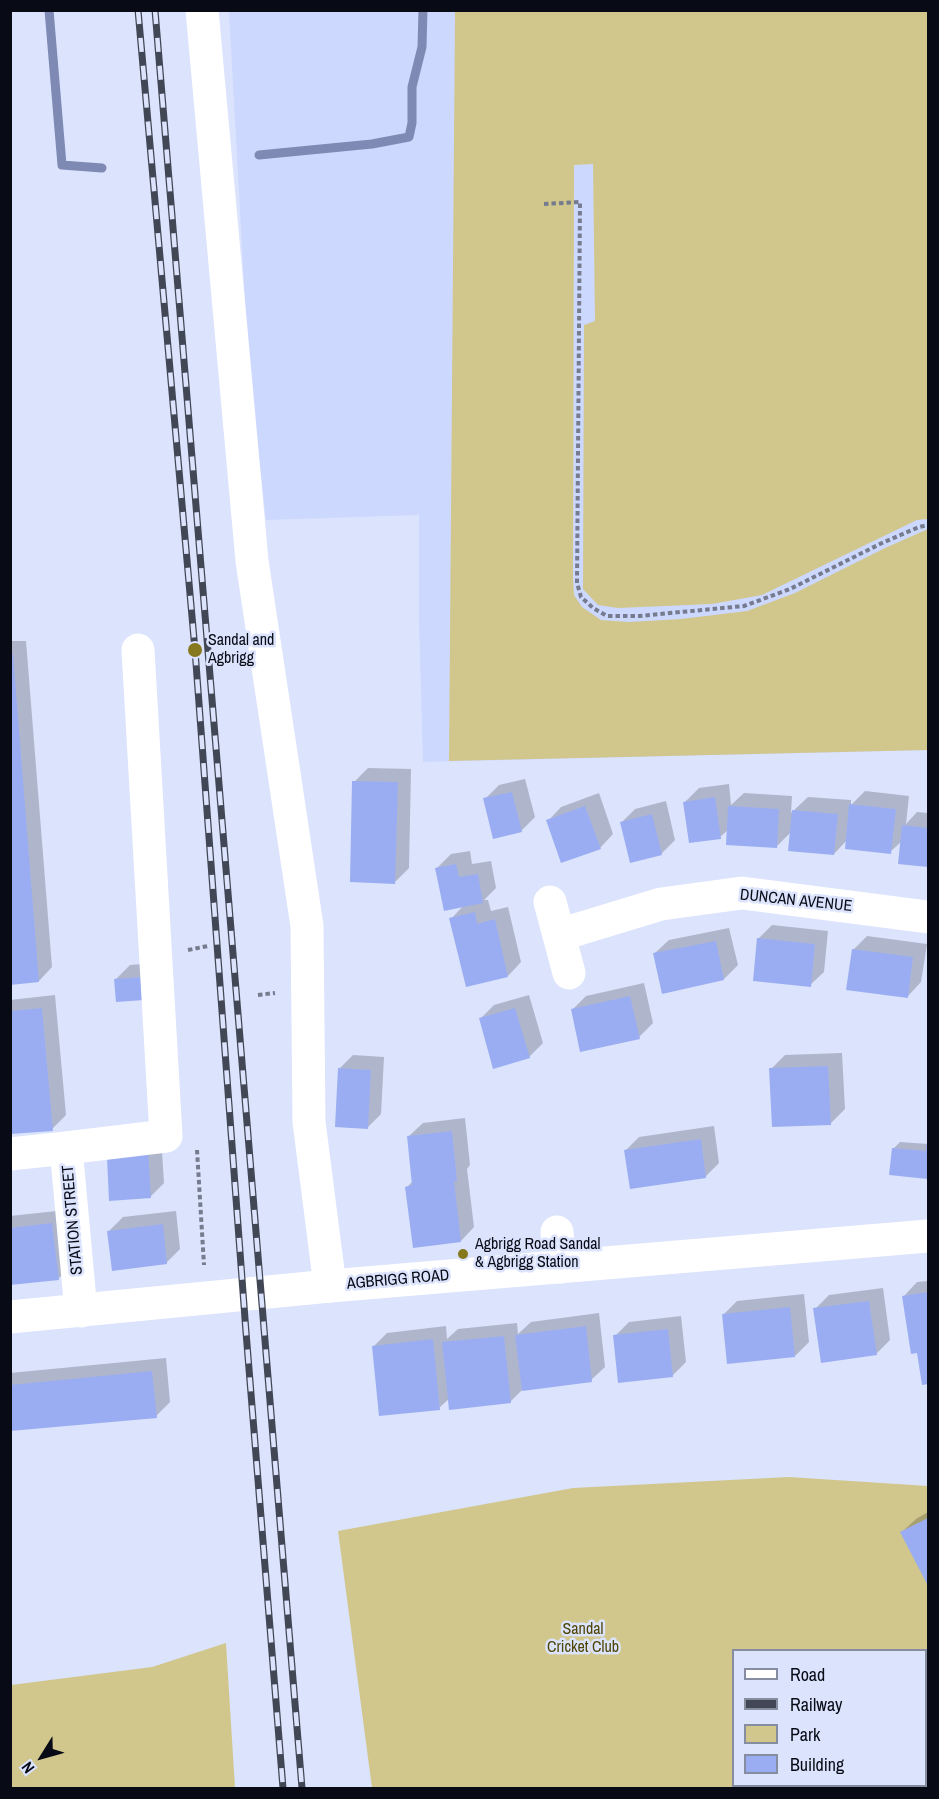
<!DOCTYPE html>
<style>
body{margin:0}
#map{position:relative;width:939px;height:1799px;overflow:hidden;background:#dbe3fd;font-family:"Archivo Narrow",sans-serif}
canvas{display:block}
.frame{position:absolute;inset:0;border:12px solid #080b15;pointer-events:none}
.legend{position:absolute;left:732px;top:1649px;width:195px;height:138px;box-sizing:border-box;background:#dbe3fd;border:2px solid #878da0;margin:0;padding:8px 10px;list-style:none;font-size:18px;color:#080b15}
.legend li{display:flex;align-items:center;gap:12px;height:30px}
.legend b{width:30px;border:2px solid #878da0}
.north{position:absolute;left:12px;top:1727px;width:60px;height:60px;-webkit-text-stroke:4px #dbe3fd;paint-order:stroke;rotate:233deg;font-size:16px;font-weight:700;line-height:24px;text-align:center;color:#080b15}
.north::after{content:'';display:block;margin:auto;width:21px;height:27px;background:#080b15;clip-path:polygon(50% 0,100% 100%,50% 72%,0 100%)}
</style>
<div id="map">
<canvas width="939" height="1799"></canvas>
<div class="frame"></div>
<ul class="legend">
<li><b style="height:8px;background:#fff"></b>Road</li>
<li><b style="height:8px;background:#424755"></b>Railway</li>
<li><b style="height:16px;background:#d1c78d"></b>Park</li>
<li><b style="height:16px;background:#9aadf2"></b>Building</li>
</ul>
<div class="north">N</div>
</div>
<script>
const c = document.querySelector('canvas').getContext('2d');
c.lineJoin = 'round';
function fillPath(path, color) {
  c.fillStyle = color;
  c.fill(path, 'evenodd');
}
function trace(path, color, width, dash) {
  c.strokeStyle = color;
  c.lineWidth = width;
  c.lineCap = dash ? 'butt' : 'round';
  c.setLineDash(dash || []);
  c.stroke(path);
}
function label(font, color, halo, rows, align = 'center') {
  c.font = font + ' "Archivo Narrow",sans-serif';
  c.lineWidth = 5;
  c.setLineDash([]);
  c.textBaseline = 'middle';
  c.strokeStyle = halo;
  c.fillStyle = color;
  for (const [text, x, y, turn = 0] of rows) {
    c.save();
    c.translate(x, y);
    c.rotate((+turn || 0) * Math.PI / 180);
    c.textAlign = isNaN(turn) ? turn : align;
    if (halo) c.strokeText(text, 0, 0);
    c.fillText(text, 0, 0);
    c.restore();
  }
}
const built = new Path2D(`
 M229 11H928V750L423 762 419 621V515L266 520 248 357Z`);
const green = new Path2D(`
 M455 11H928V519L917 520 762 595 712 604 618 608 598 605 583 589 584 325 595 321 593 164 574 165 573 578 574 595 582 607 601 620 629 622 681 619 747 611 795 593 885 548 928 529V750L449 761Z
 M789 1477 928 1486V1728L926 1731V1650H734V1786H885L882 1788H372L338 1531 573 1488Z
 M226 1643 235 1788H11V1685L152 1667Z`);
const shadow = new Path2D(`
 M10 641H26L52 967 39 981 10 984Z
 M368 768 411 769 409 868 395 882 354 782Z
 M525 779 535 817 521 831 485 799 499 785Z
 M729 784 731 805 744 793 792 796 791 813 808 797 851 800V805L865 791 909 796 906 824 917 812 928 813V865L899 862 902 841 890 852 847 840 834 854 792 831 777 846 729 829 720 837 685 802 699 788Z
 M599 793 613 834 600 848 548 821 561 807Z
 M666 801 675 840 661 854 621 823 635 809Z
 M470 851 472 864 491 861 496 888 484 900H488L491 911 508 907 521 962 508 976 451 919 464 905 437 868 451 854Z
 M772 925 828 931 824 972 810 985 758 939Z
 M729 928 738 965 724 979 664 992 655 953 669 940Z
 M867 936 927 944 921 982 908 996 853 950Z
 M156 963 144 998 116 979 130 965Z
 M644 983 653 1023 639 1037 572 1010 586 996Z
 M55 995 66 1115 52 1129 10 1133V1000Z
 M529 995 543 1043 529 1057 480 1019 494 1005Z
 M842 1053 845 1109 831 1123 771 1069 785 1055Z
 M353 1055 384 1057 381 1114 367 1128 339 1069Z
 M465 1118 470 1165 467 1169 474 1227 461 1241 407 1187 413 1181 409 1136 423 1123Z
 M714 1126 719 1163 705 1177 625 1151 639 1137Z
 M161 1137 164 1183 150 1197 111 1199Z
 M928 1140V1177L891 1174 893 1149 900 1142 928 1144Z
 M66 1210 72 1265 58 1279 10 1284V1216Z
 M176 1211 180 1249 166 1263 109 1231 123 1217Z
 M928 1281V1383H923L918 1351 904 1296 917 1282Z
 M883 1288 890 1340 876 1354 815 1309 829 1295Z
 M804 1294 809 1342 795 1356 723 1315 737 1301Z
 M599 1313 605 1367 591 1380 523 1389 510 1402 450 1398 439 1408 374 1346 387 1333 446 1326 447 1339 458 1329 517 1323 518 1334 531 1322Z
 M681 1316 686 1362 672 1376 615 1336 629 1322Z
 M166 1358 170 1402 156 1416 10 1430V1373Z
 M928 1512V1583L902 1532 916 1519Z`);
const stream = new Path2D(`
 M49 10 62 165 102 168
 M259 155 372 144 409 137 412 123V87L422 47 423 10`);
const building = new Path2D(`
 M10 654H13L39 982 10 985Z
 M352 781 398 782 395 884 350 882Z
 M512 792 522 832 493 839 483 798Z
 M715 797 721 839 689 843 683 802Z
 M849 804 896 809 891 854 845 849Z
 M585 806 601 849 561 863 546 820Z
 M728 806 779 809 777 848 726 845Z
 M792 810 838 814 834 855 788 851Z
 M652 814 662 855 630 863 620 822Z
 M902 825 928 828V867L898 864Z
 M456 864 459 877 478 874 483 903 444 911 435 868Z
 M475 912 477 924 495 919 508 977 466 987 449 918Z
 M757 938 815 944 811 987 753 981Z
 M716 941 724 980 662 994 653 953Z
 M852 949 913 957 908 998 846 990Z
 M143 977 144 1000 116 1002 114 979Z
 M630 996 640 1039 580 1052 571 1009Z
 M42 1008 53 1131 10 1134V1011Z
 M515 1008 530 1058 493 1069 479 1018Z
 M828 1066 831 1125 772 1127 769 1068Z
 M338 1068 371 1070 368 1129 335 1127Z
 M452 1131 457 1181H454L461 1242 413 1248 405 1187 412 1185 407 1136Z
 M701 1139 706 1178 630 1189 624 1150Z
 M927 1143H928V1179L889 1175 892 1148 926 1151Z
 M148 1150 151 1198 109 1201 107 1157Z
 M52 1223 59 1280 10 1285V1228Z
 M163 1224 167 1264 112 1271 107 1231Z
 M928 1292V1384L922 1385 917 1353 911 1354 902 1296Z
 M869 1301 877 1355 821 1363 813 1308Z
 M790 1307 795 1357 727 1364 722 1314Z
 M586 1326 592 1382 522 1391 515 1335Z
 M668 1329 673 1377 618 1383 613 1335Z
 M504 1336 511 1403 449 1410 442 1342Z
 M433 1339 440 1410 379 1416 372 1346Z
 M152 1371 157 1418 10 1431V1385Z
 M928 1518V1586L900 1532Z`);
const path = new Path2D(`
 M544 204 580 202 577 583 581 597 593 608 607 616H639L744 606 790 589 882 543 919 527 928 525
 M188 950 208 946
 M258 995 275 993
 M197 1150 204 1265`);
const minor = new Path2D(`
 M202 10 252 561 307 926 309 1122 330 1286
 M550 902 569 973
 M559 935 661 904 742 893 928 917
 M66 1148 166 1136 138 650
 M10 1154 66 1148 81 1311
 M557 1232 560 1267`);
const major = new Path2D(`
 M10 1317 330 1286 928 1236`);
const rail = new Path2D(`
 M138 10 195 650 246 1332 283 1788
 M155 10 302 1788`);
const markers = [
 [195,650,8,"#86781c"],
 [463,1254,6,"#86781c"]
];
const poiNames = [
 ["Sandal and",208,641],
 ["Agbrigg",208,659],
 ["Agbrigg Road Sandal",475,1245],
 ["& Agbrigg Station",475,1263]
];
const streetNames = [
 ["DUNCAN AVENUE",796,901,6],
 ["STATION STREET",73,1220,-95],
 ["AGBRIGG ROAD",398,1280,-5]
];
const parkNames = [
 ["Sandal",583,1630],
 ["Cricket Club",583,1648]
];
fillPath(built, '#cdd8ff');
fillPath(green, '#d1c78d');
fillPath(shadow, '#0003');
trace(stream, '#7e8ab3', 9);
fillPath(building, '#9aadf2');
trace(path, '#767c8e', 4, [4.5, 3]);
trace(minor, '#fff', 33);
trace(major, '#fff', 33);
trace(rail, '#424755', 7);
trace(rail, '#dbe3fd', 4.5, [14]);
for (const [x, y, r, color] of markers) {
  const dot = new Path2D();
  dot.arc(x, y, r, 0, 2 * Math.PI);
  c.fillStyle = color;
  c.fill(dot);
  trace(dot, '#dbe3fd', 2);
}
label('16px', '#080b15', '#dbe3fd', poiNames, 'left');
label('16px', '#080b15', '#dbe3fd', streetNames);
label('16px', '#4e4402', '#dbe3fd', parkNames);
</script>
